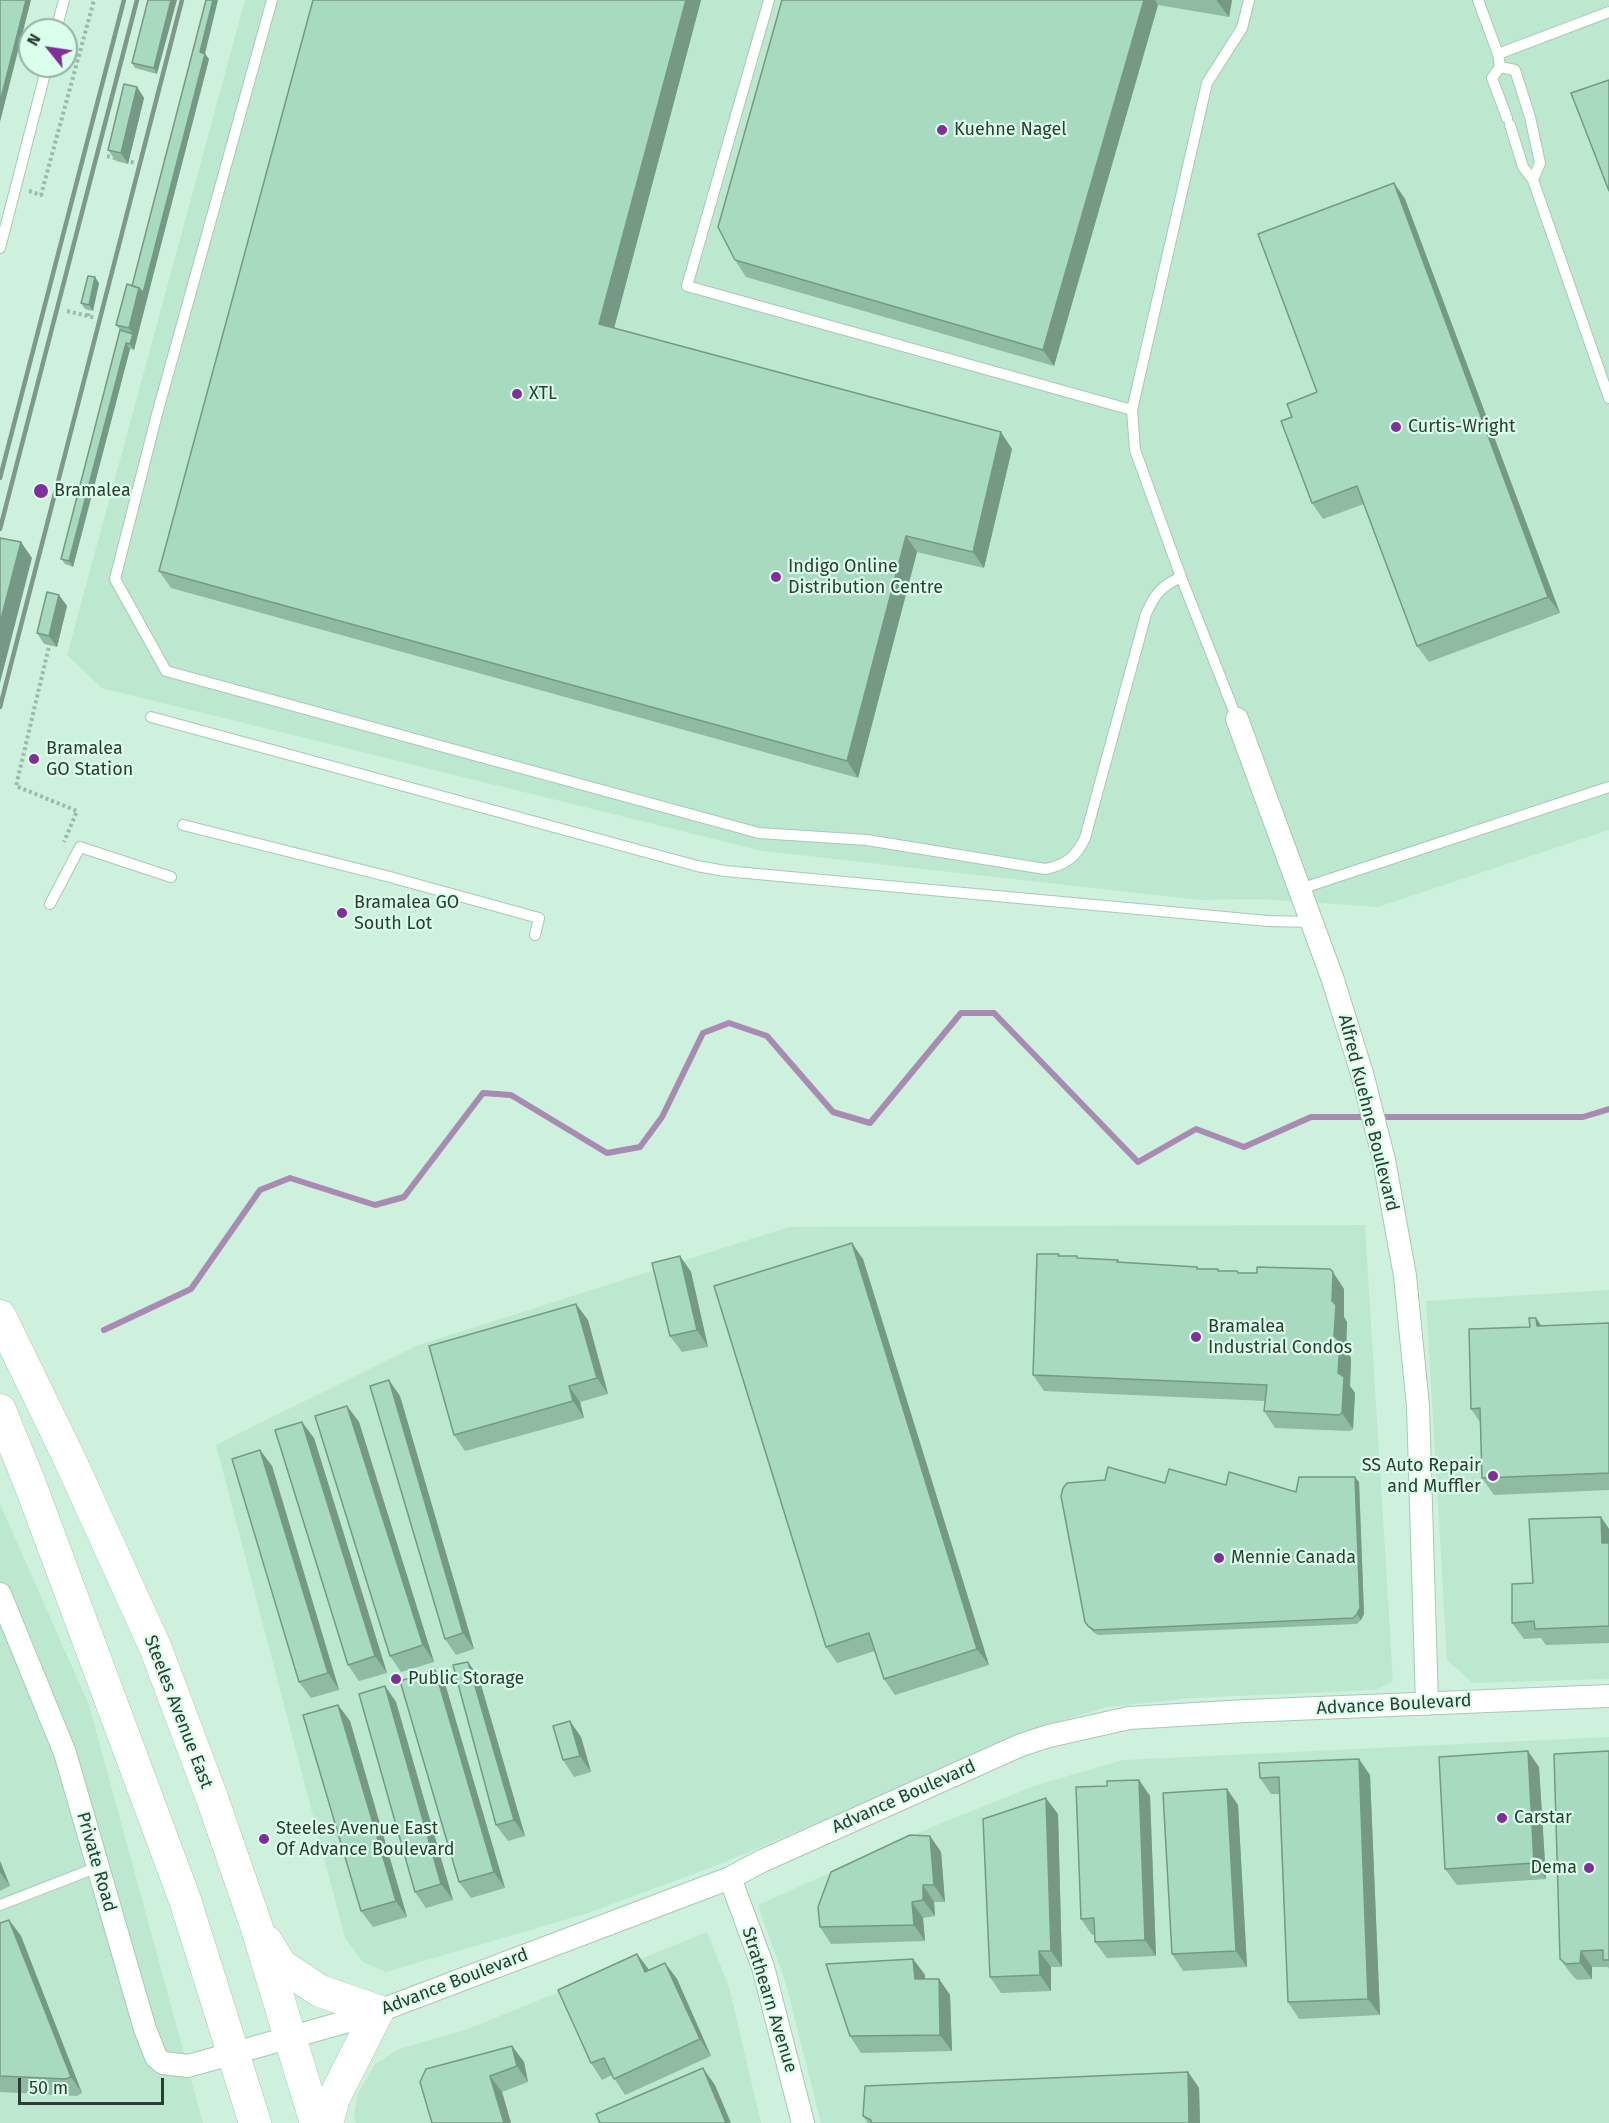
<!DOCTYPE html>
<style>
body{margin:0}
#map{position:relative;width:1609px;height:2123px;overflow:hidden;background:#cdf1dd;font-family:"Fira Sans",sans-serif}
canvas{display:block}
.north{position:absolute;left:18px;top:18px;width:60px;height:60px;box-sizing:border-box;background:#daffea;border:2px solid #95b1a1;border-radius:50%;rotate:300deg;font-size:16px;font-weight:700;line-height:24px;text-align:center;color:#2d3c34}
.north::after{content:'';display:block;margin:auto;width:21px;height:27px;background:#832d9c;clip-path:polygon(50% 0,100% 100%,50% 72%,0 100%)}
.scale{position:absolute;left:18px;top:2078px;width:146px;height:27px;box-sizing:border-box;border:3px solid #2d3c34;border-top:0;padding-left:8px;font-size:18px;line-height:21px;white-space:nowrap;color:#2d3c34;-webkit-text-stroke:4px #daffea;paint-order:stroke}
</style>
<div id="map">
<canvas width="1609" height="2123"></canvas>
<div class="north">N</div>
<div class="scale">50 m</div>
</div>
<script>
const c = document.querySelector('canvas').getContext('2d');
c.lineJoin = 'round';
function fillPath(path, color) {
  c.fillStyle = color;
  c.fill(path, 'evenodd');
}
function trace(path, color, width, dash) {
  c.strokeStyle = color;
  c.lineWidth = width;
  c.lineCap = dash ? 'butt' : 'round';
  c.setLineDash(dash || []);
  c.stroke(path);
}
function label(font, color, halo, rows, align = 'center') {
  c.font = font + ' "Fira Sans",sans-serif';
  c.lineWidth = 4.5;
  c.setLineDash([]);
  c.textBaseline = 'middle';
  c.strokeStyle = halo;
  c.fillStyle = color;
  for (const [text, x, y, turn = 0] of rows) {
    c.save();
    c.translate(x, y);
    c.rotate((+turn || 0) * Math.PI / 180);
    c.textAlign = isNaN(turn) ? turn : align;
    if (halo) c.strokeText(text, 0, 0);
    c.fillText(text, 0, 0);
    c.restore();
  }
}
const built = new Path2D(`
 M245 0H1609V830L1378 907 1259 899 1200 900 763 851 102 688 67 655Z
 M1365 1225 1393 1681 1376 1690 1192 1698 1107 1707 1047 1725 718 1865 585 1914 386 1972 363 1962 345 1938 216 1445 416 1346 789 1227Z
 M1609 1290V1679L1473 1683 1447 1660 1426 1301Z
 M0 1504 89 1705 203 2123H0Z
 M1609 1737V2123H821L786 1984 758 1905 932 1827 1037 1785 1123 1760Z
 M707 1932 729 1987 761 2123H356L354 2115 358 2093 375 2064 399 2049 468 2029Z`);
const stream = new Path2D(`
 M1379 1117H1583L1609 1109
 M104 1330 191 1289 260 1190 290 1178 375 1205 404 1197 483 1093 511 1095 607 1153 640 1147 662 1117 703 1033 729 1023 767 1036 833 1112 870 1123 961 1013H994L1138 1162 1196 1129 1244 1147 1311 1117H1368`);
const path = new Path2D(`
 M107 156 118 159
 M125 160 135 163
 M29 191 41 195 94 0
 M67 311 96 318
 M88 316 90 305
 M50 642 16 786 77 811 64 842`);
const lane = new Path2D(`
 M272 0 157 414 115 579 166 671 759 833 867 840 1045 869C1066 865 1076 857 1085 838L1146 614C1155 594 1160 587 1181 577
 M769 0 687 286 1132 410
 M1478 0 1498 54 1500 67 1492 78 1507 118
 M56 30 64 0
 M1498 54 1609 12
 M1500 67 1515 70 1530 117 1540 163 1533 180
 M1510 125 1523 167 1533 180 1609 398
 M0 248 47 66
 M151 717 697 866 725 871 1268 921 1312 922
 M1237 719 1181 577 1135 450 1132 410 1207 83 1242 28 1249 0
 M183 825 390 877 539 918 535 935
 M1300 889 1609 787
 M50 904 80 847 171 877
 M0 1905 98 1867`);
const street = new Path2D(`
 M1237 719 1333 980 1363 1077 1384 1160 1405 1276 1418 1406 1427 1704
 M0 1594 65 1753 145 2029 156 2057 163 2063 188 2066 363 2017 730 1878 762 1861 1021 1745 1049 1736 1129 1718 1246 1711 1609 1696
 M730 1878 763 1967 803 2123`);
const secondary = new Path2D(`
 M0 1316 70 1460 156 1649 212 1798 257 1928 316 2123
 M0 1410 30 1484 185 1900 255 2123
 M266 1941 281 1965 320 1991 378 2011 334 2098 327 2123`);
const rail = new Path2D(`
 M0 478 124 0
 M0 529 137 0
 M0 707 182 0`);
const wall = new Path2D(`
 M148 0 157 74 135 68 132 63Z
 M701 0 614 328 1012 449 984 568 917 552 858 778 171 588 159 571Z
 M782 0H1232L1229 17 1158 5 1054 366 746 277 735 260Z
 M205 54 209 59 134 350 130 349 73 567 65 564 61 559 120 330 116 325 132 286Z
 M137 87 144 98 128 164 116 161 108 150Z
 M1394 183 1405 199 1560 613 1429 662 1417 646 1364 504 1323 519 1312 503 1292 417 1317 392Z
 M99 283 93 311 85 309 81 303Z
 M59 595 67 606 57 647 44 644 37 633Z
 M680 1256 691 1272 708 1347 682 1352 670 1336Z
 M1060 1256H1077L1078 1258 1118 1260 1119 1262 1197 1267 1199 1269 1239 1273 1344 1289V1317L1347 1322 1346 1350 1351 1358 1350 1386 1355 1393 1353 1429 1350 1431 1275 1428 1264 1411 1265 1401 1044 1391 1033 1375Z
 M863 1259 989 1665 895 1695 884 1679 875 1651 837 1663 826 1647Z
 M1536 1318 1541 1326 1609 1323V1490L1494 1495 1482 1478 1480 1422 1471 1409Z
 M588 1320 608 1394 580 1402 584 1418 465 1451 454 1435Z
 M400 1396 474 1649 456 1655 445 1639Z
 M347 1406 359 1422 434 1662 401 1672 390 1656Z
 M314 1438 387 1673 359 1681 348 1665Z
 M260 1450 272 1466 339 1690 311 1698 299 1682Z
 M1359 1482 1364 1614 1361 1620 1357 1624 1098 1635 1093 1632 1085 1622 1165 1483 1226 1485 1296 1492Z
 M1601 1517 1609 1529V1643L1546 1645 1541 1638 1524 1639 1512 1623 1533 1583Z
 M468 1662 479 1678 525 1836 508 1841 496 1825Z
 M435 1670 446 1687 505 1888 471 1898 459 1882Z
 M385 1686 396 1702 453 1900 426 1908 415 1892Z
 M338 1705 350 1721 407 1917 373 1927 361 1911Z
 M581 1737 591 1772 574 1777 563 1760Z
 M1609 1751V1969L1608 1967H1592V1979L1577 1980 1572 1975 1560 1959Z
 M1259 1763 1370 1775 1380 2015 1299 2019 1288 2002 1279 1794H1271L1260 1778Z
 M1539 1767 1546 1879 1457 1885 1445 1869Z
 M1139 1780 1150 1796 1156 1956 1107 1958 1095 1942V1935H1092L1081 1919 1107 1786Z
 M1227 1789 1238 1805 1247 1967 1183 1971 1172 1954Z
 M1058 1814 1062 1967H1051V1991L1001 1993 990 1977Z
 M930 1836 941 1852 945 1902H934L935 1916 923 1918 925 1941 831 1944 820 1927Z
 M0 1861 10 1886 0 1891Z
 M9 1920 21 1936 82 2093 77 2096 0 2092V1923Z
 M637 1954 649 1970 665 1963 677 1979 711 2056 625 2095 612 2075 602 2080 591 2063Z
 M913 1959 925 1975V1979H939L950 1995 952 2051 861 2053 850 2036Z
 M512 2046 524 2062 528 2082 502 2092 511 2123H432Z
 M1188 2072 1199 2088 1200 2123H868L863 2116Z`);
const shadedWall = new Path2D(`
 M26 0H31L0 122V102Z
 M171 0H177L157 74 154 68Z
 M213 0H218L204 58 200 52Z
 M686 0H701L611 340 599 324Z
 M1144 0H1155L1158 5 1054 366 1043 350Z
 M1217 0H1232L1229 17 1217 1Z
 M205 54 209 59 147 299 143 293Z
 M137 87 144 98 128 164 121 153Z
 M1394 183 1405 199 1560 613 1548 597Z
 M95 277 99 283 93 311 89 305Z
 M139 288 147 299 134 350 130 344 133 334 129 328Z
 M126 343 130 349 73 567 69 561Z
 M1001 432 1012 449 984 568 973 552Z
 M906 536 917 552 858 778 847 761Z
 M21 542 32 558 0 683V623Z
 M59 595 67 606 57 647 49 636Z
 M852 1243 863 1259 989 1665 977 1649Z
 M680 1256 691 1272 708 1347 697 1330Z
 M1333 1272 1344 1289V1317L1347 1322 1346 1350 1351 1358 1350 1386 1355 1393 1353 1429 1342 1413 1334 1336 1332 1301Z
 M576 1304 588 1320 608 1394 597 1378Z
 M1536 1318 1547 1334 1537 1326Z
 M389 1380 400 1396 474 1649 463 1633Z
 M569 1386 580 1402 584 1418 573 1401Z
 M347 1406 359 1422 434 1662 423 1645Z
 M302 1422 314 1438 387 1673 375 1656Z
 M260 1450 272 1466 339 1690 328 1673Z
 M1355 1477 1359 1482 1364 1614 1361 1620 1357 1614Z
 M1601 1517 1609 1529V1553L1602 1543Z
 M468 1662 479 1678 525 1836 514 1820Z
 M435 1670 446 1687 505 1888 494 1872Z
 M385 1686 396 1702 453 1900 441 1884Z
 M338 1705 350 1721 407 1917 396 1901Z
 M570 1721 581 1737 591 1772 580 1756Z
 M1528 1751 1539 1767 1546 1879 1534 1863Z
 M1359 1759 1370 1775 1380 2015 1368 1999Z
 M1139 1780 1150 1796 1156 1956 1145 1940Z
 M1227 1789 1238 1805 1247 1967 1236 1951Z
 M1046 1798 1058 1814 1062 1967 1051 1951Z
 M930 1836 941 1852 945 1902 934 1885Z
 M0 1861 10 1886 0 1872Z
 M923 1885 934 1902 935 1916 923 1900Z
 M912 1902 923 1918 925 1941 914 1925Z
 M9 1920 21 1936 82 2093 71 2077Z
 M1039 1951 1051 1967V1991L1040 1975Z
 M1581 1951 1592 1967V1979L1580 1963Z
 M637 1954 649 1970 645 1972Z
 M913 1959 925 1975 926 1996 915 1979Z
 M665 1963 677 1979 711 2056 700 2039Z
 M939 1979 950 1995 952 2051 940 2035Z
 M512 2046 524 2062 528 2082 517 2066Z
 M703 2068 715 2085 731 2123H726Z
 M1188 2072 1199 2088 1200 2123H1189Z
 M490 2076 502 2092 511 2123H504Z`);
const building = new Path2D(`
 M0 0H26L0 102Z
 M148 0H171L154 68 132 63Z
 M206 0H213L200 52 205 54 143 293 139 288 132 286Z
 M313 0H686L599 324 1001 432 973 552 906 536 847 761 159 571Z
 M782 0H1144L1043 350 735 260 718 227Z
 M1609 80V191L1571 93Z
 M124 84 137 87 121 153 108 150Z
 M1394 183 1548 597 1417 646 1357 486 1312 503 1281 421 1292 417 1287 404 1317 392 1258 234Z
 M88 276 95 277 89 305 81 303Z
 M127 284 139 288 129 328 116 325Z
 M120 330 133 334 130 344 126 343 69 561 61 559Z
 M0 538 21 542 0 623Z
 M47 592 59 595 49 636 37 633Z
 M852 1243 977 1649 884 1679 869 1633 826 1647 714 1286Z
 M1037 1254H1059L1058 1256H1077V1258L1118 1260 1117 1262 1197 1267V1269H1218V1271H1237L1238 1273H1257V1267L1330 1269 1333 1272 1332 1301 1336 1305 1334 1336 1340 1342 1338 1373 1344 1377 1342 1413 1339 1415 1264 1411 1267 1385 1033 1375Z
 M680 1256 697 1330 670 1336 652 1263Z
 M576 1304 597 1378 569 1386 573 1401 454 1435 429 1346Z
 M1529 1318H1536L1537 1326 1609 1323V1473L1482 1478 1480 1408 1471 1409 1469 1329 1530 1327Z
 M389 1380 463 1633 445 1639 370 1386Z
 M347 1406 423 1645 390 1656 315 1416Z
 M302 1422 375 1656 348 1665 275 1430Z
 M260 1450 328 1673 299 1682 232 1459Z
 M1108 1467 1165 1483 1169 1469 1226 1485 1229 1472 1296 1492 1299 1477H1355L1360 1608 1357 1614 1353 1618 1094 1630 1089 1627 1085 1622 1061 1496 1063 1488 1067 1483 1105 1480Z
 M1601 1517 1602 1543H1609V1626L1535 1629 1534 1621 1512 1623V1584L1533 1583 1529 1519Z
 M468 1662 514 1820 496 1825 453 1665Z
 M435 1670 494 1872 459 1882 400 1681Z
 M385 1686 441 1884 415 1892 359 1694Z
 M338 1705 396 1901 361 1911 303 1715Z
 M570 1721 580 1756 563 1760 553 1726Z
 M1528 1751 1534 1863 1445 1869 1439 1757Z
 M1609 1751V1960H1603V1950L1581 1951 1580 1963 1566 1964 1560 1959 1554 1754Z
 M1359 1759 1368 1999 1288 2002 1279 1777 1260 1778 1259 1763Z
 M1139 1780 1145 1940 1095 1942 1094 1918 1081 1919 1076 1787 1107 1786V1781Z
 M1227 1789 1236 1951 1172 1954 1163 1793Z
 M1046 1798 1051 1951H1039L1040 1975 990 1977 983 1819Z
 M910 1835 930 1836 934 1885H923V1900L912 1902 914 1925 820 1927 818 1907 831 1872Z
 M9 1920 71 2077 66 2079 0 2076V1923Z
 M637 1954 645 1972 665 1963 700 2039 614 2079 604 2058 591 2063 558 1990Z
 M913 1959 915 1979H939L940 2035 850 2036 826 1964Z
 M512 2046 517 2066 490 2076 504 2123H432L420 2082 426 2069Z
 M703 2068 726 2123H600L596 2114Z
 M1188 2072 1189 2123H871V2120L863 2116 865 2086Z`);
const markers = [
 [942,130,6,"#832d9c"],
 [517,394,6,"#832d9c"],
 [1396,427,6,"#832d9c"],
 [41,491,8,"#832d9c"],
 [776,577,6,"#832d9c"],
 [34,759,6,"#832d9c"],
 [342,913,6,"#832d9c"],
 [1196,1337,6,"#832d9c"],
 [1493,1476,6,"#832d9c"],
 [1219,1558,6,"#832d9c"],
 [396,1679,6,"#832d9c"],
 [1502,1818,6,"#832d9c"],
 [264,1839,6,"#832d9c"],
 [1589,1868,6,"#832d9c"]
];
const poiNames = [
 ["Kuehne Nagel",954,130],
 ["XTL",529,394],
 ["Curtis-Wright",1408,427],
 ["Bramalea",54,491],
 ["Indigo Online",788,567],
 ["Distribution Centre",788,588],
 ["Bramalea",46,749],
 ["GO Station",46,770],
 ["Bramalea GO",354,903],
 ["South Lot",354,924],
 ["Bramalea",1208,1327],
 ["Industrial Condos",1208,1348],
 ["SS Auto Repair",1481,1466,"right"],
 ["and Muffler",1481,1487,"right"],
 ["Mennie Canada",1231,1558],
 ["Public Storage",408,1679],
 ["Carstar",1514,1818],
 ["Steeles Avenue East",276,1829],
 ["Of Advance Boulevard",276,1850],
 ["Dema",1577,1868,"right"]
];
const streetNames = [
 ["Alfred Kuehne Boulevard",1368,1113,76],
 ["Advance Boulevard",1394,1705,-3],
 ["Steeles Avenue East",178,1712,69],
 ["Advance Boulevard",904,1797,-24],
 ["Private Road",96,1862,74],
 ["Advance Boulevard",455,1982,-21],
 ["Strathearn Avenue",769,2000,73]
];
fillPath(built, '#bce8d0');
trace(stream, '#a88ab2', 6);
trace(lane, '#a6c9b6', 12);
trace(street, '#a6c9b6', 24);
trace(secondary, '#a6c9b6', 33);
trace(path, '#9cbaaa', 4, [3, 3]);
trace(lane, '#fff', 10);
trace(street, '#fff', 22);
trace(secondary, '#fff', 32);
trace(rail, '#7e988a', 4.5);
fillPath(wall, '#90bba3');
fillPath(shadedWall, '#759985');
fillPath(building, '#a7dabe');
trace(building, '#759985', 1.5);
for (const [x, y, r, color] of markers) {
  const dot = new Path2D();
  dot.arc(x, y, r, 0, 2 * Math.PI);
  c.fillStyle = color;
  c.fill(dot);
  trace(dot, '#daffea', 2);
}
label('18px', '#2d3c34', '#daffea', poiNames, 'left');
label('18px', '#2d3c34', '#daffea', streetNames);
</script>
